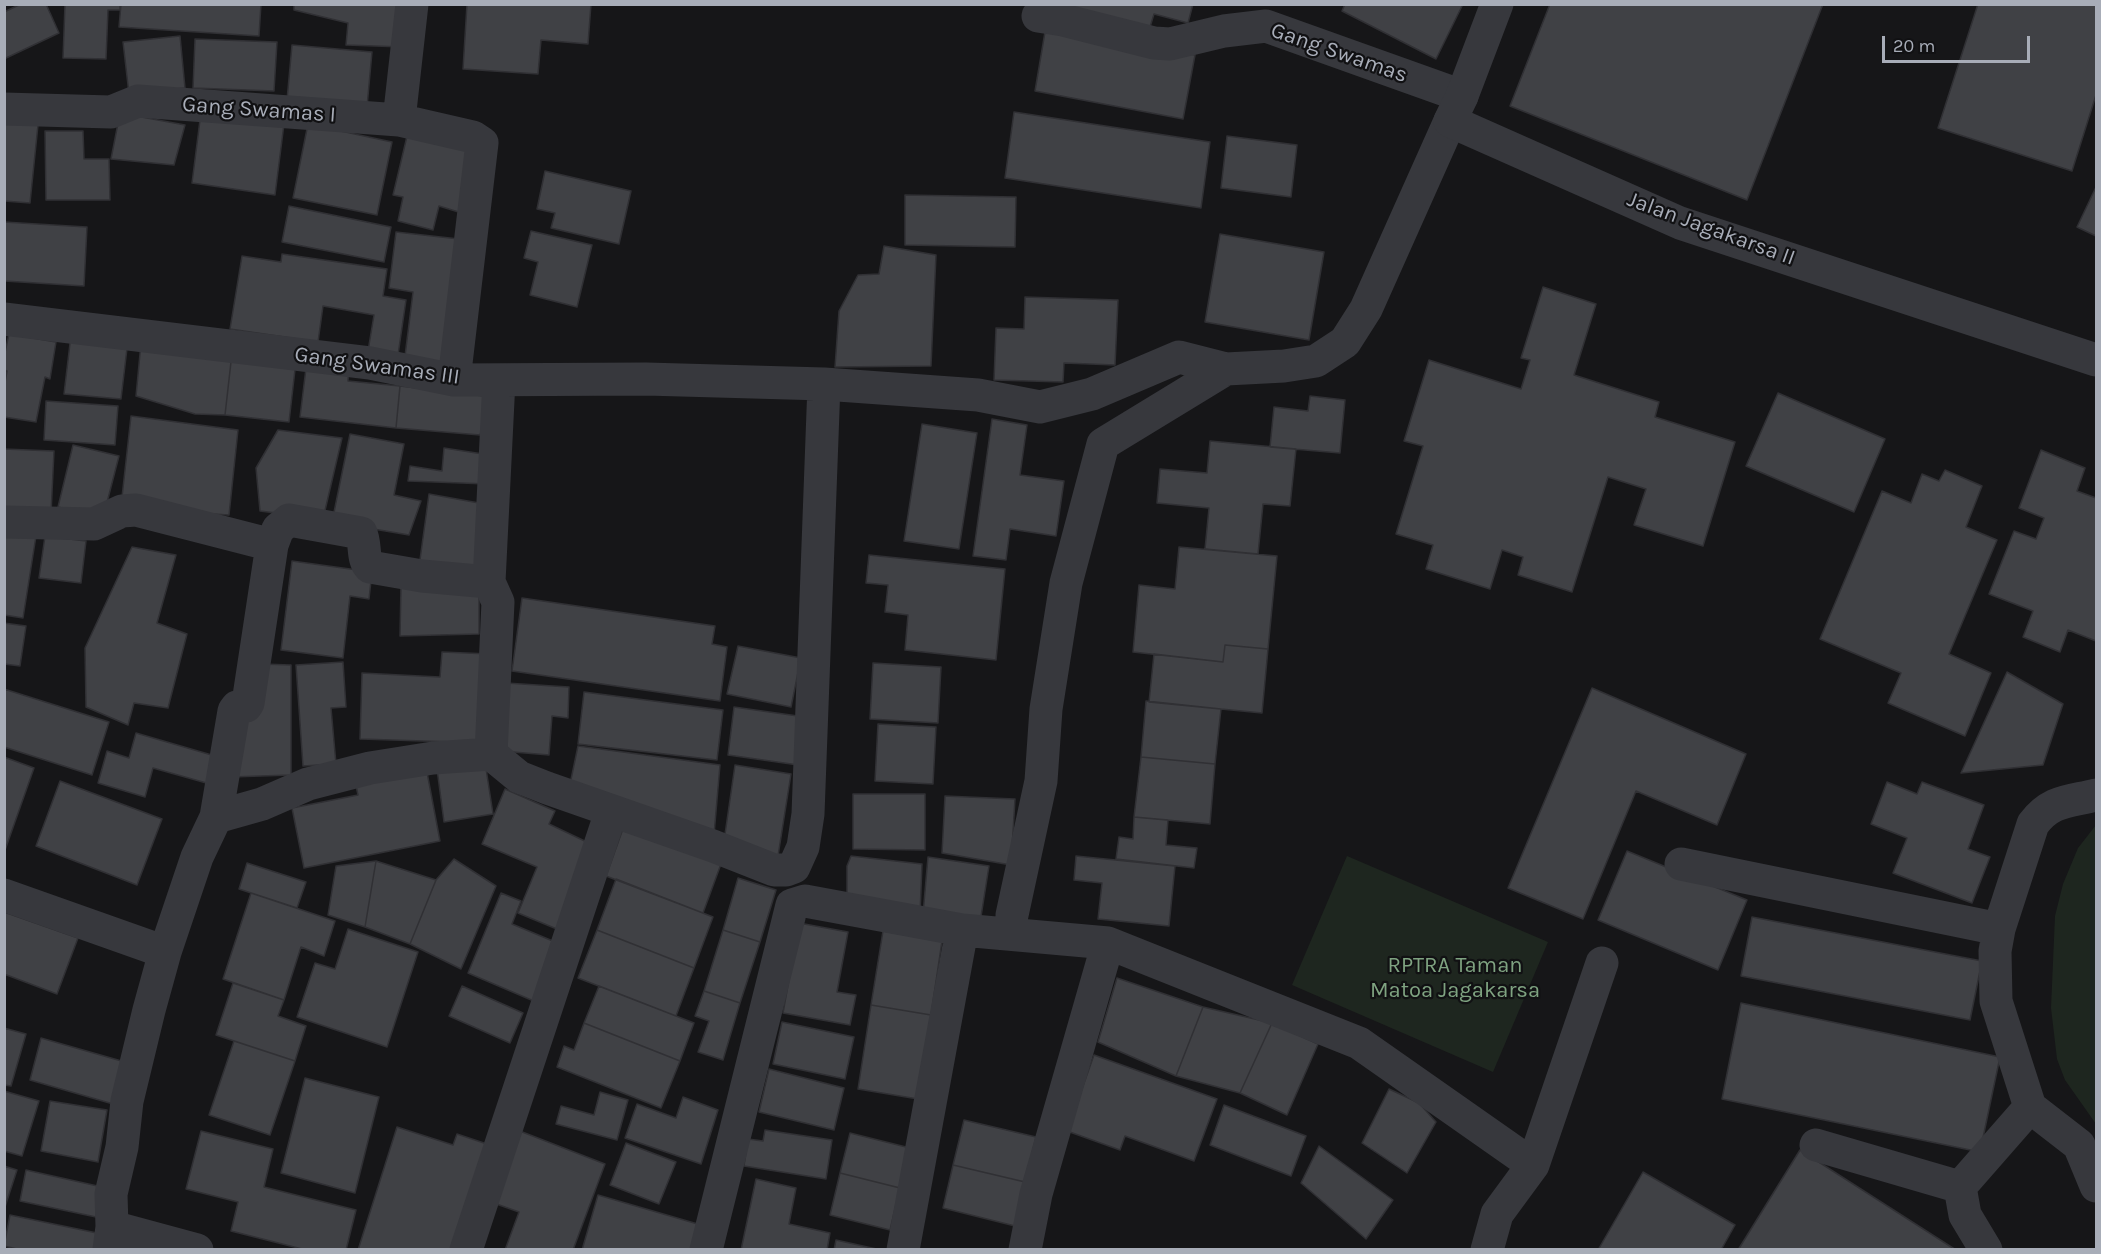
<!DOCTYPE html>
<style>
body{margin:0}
#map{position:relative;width:2101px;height:1254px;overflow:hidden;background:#161618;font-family:Karla,sans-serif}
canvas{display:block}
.frame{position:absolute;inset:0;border:6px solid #a8adb8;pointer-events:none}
.scale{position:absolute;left:1882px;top:36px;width:148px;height:27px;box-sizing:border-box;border:3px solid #a8adb8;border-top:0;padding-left:8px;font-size:18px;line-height:21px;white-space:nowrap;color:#a8adb8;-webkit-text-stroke:4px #111113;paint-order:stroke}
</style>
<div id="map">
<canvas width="2101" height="1254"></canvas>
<div class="frame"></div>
<div class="scale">20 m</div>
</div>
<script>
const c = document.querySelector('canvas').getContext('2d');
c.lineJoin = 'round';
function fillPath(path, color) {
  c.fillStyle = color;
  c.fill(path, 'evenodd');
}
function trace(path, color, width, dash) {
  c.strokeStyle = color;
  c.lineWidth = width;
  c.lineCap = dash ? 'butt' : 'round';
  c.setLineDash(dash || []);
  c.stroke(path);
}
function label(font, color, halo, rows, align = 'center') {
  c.font = font + ' Karla,sans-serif';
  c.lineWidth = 4.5;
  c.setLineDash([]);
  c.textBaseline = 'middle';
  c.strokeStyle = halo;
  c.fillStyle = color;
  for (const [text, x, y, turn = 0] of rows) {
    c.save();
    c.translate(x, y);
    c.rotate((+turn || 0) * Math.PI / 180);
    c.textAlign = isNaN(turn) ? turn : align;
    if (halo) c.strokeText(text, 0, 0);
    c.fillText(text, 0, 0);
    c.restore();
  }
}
const green = new Path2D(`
 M2096 825V1124L2065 1080 2057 1059 2051 1008 2055 916 2063 884 2078 848Z
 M1347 856 1548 942 1493 1072 1292 985Z`);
const building = new Path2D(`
 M21 4H46L59 33 4 59V12Z
 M65 4H120V10H108L106 59 63 58Z
 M121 4H261L259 36 119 27Z
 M294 4H405L403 47 346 45 348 23 294 10Z
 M467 4H591L588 44 541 40 538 74 463 69Z
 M1038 4H1193L1188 23 1154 14 1147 37Z
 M1345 4H1463L1436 59 1342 11Z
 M1550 4H1823L1747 200 1510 106Z
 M1978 4H2096V95L2072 171 1938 128Z
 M1046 26 1195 55 1183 119 1035 91Z
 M180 36 185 88 129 94 123 42Z
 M195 39 277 42 274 91 193 88Z
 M292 45 372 52 367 107 287 100Z
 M201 112 284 124 275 195 192 183Z
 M1014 112 1210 142 1201 208 1005 178Z
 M120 113 185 125 174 165 111 159Z
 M4 122 38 125 30 203 4 201Z
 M308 124 392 142 377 215 293 198Z
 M45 131H83L84 159H109L110 200H46Z
 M408 132 474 148 465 214 439 206 433 230 398 221 403 197 393 195Z
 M1227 136 1297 145 1291 197 1221 188Z
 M545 171 631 191 619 244 551 228 555 213 537 209Z
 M2096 187V236L2077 227Z
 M905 195 1016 197 1015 247 905 245Z
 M289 206 391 227 384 262 282 242Z
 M4 222 87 227 84 286 4 281Z
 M531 231 592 245 577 307 530 295 538 262 524 258Z
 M396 232 468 240 453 370 404 364 413 292 389 288Z
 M1220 234 1324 252 1309 340 1205 322Z
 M884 246 936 255 931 366 835 367 839 311 858 275 879 274Z
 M282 254 387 269 383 296 406 300 398 355 368 351 374 315 323 306 318 342 230 329 242 256 281 262Z
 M1543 287 1596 304 1574 375 1659 402 1655 417 1735 442 1703 546 1634 525 1646 489 1608 477 1572 592 1518 575 1523 557 1502 550 1490 589 1426 569 1433 545 1396 534 1423 446 1404 441 1429 360 1521 389 1530 360 1521 358Z
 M1025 297 1118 300 1115 365 1064 363 1063 382 994 380 996 328 1024 329Z
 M9 334 56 342 50 379 45 377 36 422 4 417V388L7 371 4 370V357Z
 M71 335 128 340 121 399 64 394Z
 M141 343 232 353 225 415 195 414 136 396Z
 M232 353 296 361 289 422 225 415Z
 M307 360 349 364 348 381 400 386 396 428 300 417Z
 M400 386 492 397 480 435 396 428Z
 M1778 393 1885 439 1854 512 1746 466Z
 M1310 396 1345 400 1340 453 1270 447 1274 407 1308 411Z
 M46 401 118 406 115 445 44 440Z
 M131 416 238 430 229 515 162 511 121 506Z
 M992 419 1027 425 1020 475 1064 481 1056 536 1010 529 1006 560 973 556Z
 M922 424 977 433 959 549 904 541Z
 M278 430 342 438 323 519 260 511 256 468Z
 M350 434 404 444 394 495 421 501 409 535 332 522Z
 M1210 441 1296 449 1290 506 1263 504 1258 554 1205 549 1209 508 1157 503 1160 469 1207 473Z
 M73 445 119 456 103 518 58 507Z
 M444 448 483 454 487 484 408 481 410 466 442 471Z
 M4 449 54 451 51 514 4 512Z
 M2041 450 2085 468 2077 491 2096 498V641L2068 630 2060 652 2023 637 2033 611 1989 594 2014 531 2036 539 2044 518 2019 508Z
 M1945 470 1982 486 1966 527 1997 540 1949 654 1991 673 1965 736 1888 703 1901 673 1820 639 1882 491 1911 503 1922 474 1939 481Z
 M429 494 479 503 481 576 419 567Z
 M4 531 36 536 23 618 4 615Z
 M45 536 86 541 81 583 39 578Z
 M132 547 176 555 157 623 187 634 168 708 134 703 128 725 86 707 85 648Z
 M1179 547 1277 556 1268 649 1225 645 1223 662 1133 652 1139 585 1175 589Z
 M869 555 1005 569 996 660 905 650 908 615 885 612 888 585 866 583Z
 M292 561 372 572 369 599 350 596 343 658 281 650Z
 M401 585 479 588V634L400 636Z
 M522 598 715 626 712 644 727 647 720 701 512 671Z
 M4 623 26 626 20 666 4 664Z
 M1225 645 1268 649 1262 713 1149 702 1154 654 1223 662Z
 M738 646 801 658 791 707 727 694Z
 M442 652 490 654 487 743 360 739 362 673 440 677Z
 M343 662 346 707 331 708 336 764 303 766 296 665Z
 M873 663 941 667 938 723 870 719Z
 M262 664 291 665V775L231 777 249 706Z
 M2007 672 2063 704 2043 765 1961 773Z
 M506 683 569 687 568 718 552 716 549 755 501 751Z
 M1592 688 1746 754 1717 825 1636 791 1583 919 1508 888Z
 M4 689 109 722 92 775 4 747Z
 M584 692 723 710 717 760 578 744Z
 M1146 701 1221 709 1215 764 1141 757Z
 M734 707 805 717 798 765 728 755Z
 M878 724 936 727 933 784 875 781Z
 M136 733 222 758 217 786 153 768 145 797 98 783 107 751 129 758Z
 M578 746 720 765 714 835 569 789Z
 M4 757 34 768 4 853Z
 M1141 757 1215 764 1210 824 1134 817Z
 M485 762 493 814 444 822 437 769Z
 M735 765 791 774 778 856 723 848Z
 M426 767 440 841 304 868 292 808 358 795 355 781Z
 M60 781 162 819 137 885 36 846Z
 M1887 782 1917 794 1922 782 1984 805 1968 849 1990 857 1972 903 1893 873 1907 838 1871 824Z
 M505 789 555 811 549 824 591 844 564 932 518 913 537 867 482 844Z
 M853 794H925V850L853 849Z
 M945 796 1015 799 1011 865 942 853Z
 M1134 817 1168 820 1166 845 1197 848 1194 868 1116 859 1119 837 1133 839Z
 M624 826 721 864 703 913 606 876Z
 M1627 851 1747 900 1718 970 1598 920Z
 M851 856 922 864 920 915 847 899V866Z
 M1076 856 1175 866 1169 926 1098 919 1102 883 1074 880Z
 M928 857 989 866 980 923 923 914Z
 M454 859 496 886 461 969 410 944 436 880Z
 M376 861 436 880 410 944 365 927Z
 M376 861 365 927 328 915 336 866Z
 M247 863 306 882 297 908 239 889Z
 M738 878 776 890 760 942 723 930Z
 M616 879 713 917 694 968 597 930Z
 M251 893 335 921 324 956 301 947 284 1000 223 979Z
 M501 893 521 901 512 924 560 944 536 1002 468 973Z
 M4 912 78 938 57 994 4 974Z
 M1752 917 1982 961 1970 1020 1741 976Z
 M799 923 848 932 837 992 856 995 850 1025 783 1013Z
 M348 929 418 952 387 1047 297 1017 315 963 335 969Z
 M597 930 694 968 676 1016 578 978Z
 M723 930 760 942 740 1003 704 991Z
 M883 931 942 941 931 1015 871 1005Z
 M1117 978 1203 1007 1176 1076 1098 1042Z
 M233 983 284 1000 278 1016 306 1026 295 1061 216 1035Z
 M462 986 523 1013 510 1043 449 1016Z
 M599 986 694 1023 680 1061 584 1023Z
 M704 991 740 1003 723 1060 698 1052 709 1021 695 1016Z
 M1741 1003 2000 1057 1980 1152 1722 1099Z
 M871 1005 931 1015 918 1099 858 1089Z
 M1203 1007 1272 1023 1240 1093 1176 1076Z
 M782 1022 854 1037 845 1079 773 1064Z
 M584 1023 680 1061 661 1108 557 1067 564 1046 574 1050Z
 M1272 1023 1318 1044 1287 1115 1240 1093Z
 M4 1028 26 1034 11 1086 4 1085Z
 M41 1038 125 1062 113 1104 30 1080Z
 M234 1041 295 1061 270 1135 209 1115Z
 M1094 1055 1217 1099 1194 1161 1125 1136 1120 1150 1067 1131Z
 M769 1069 844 1088 834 1130 759 1112Z
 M305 1078 379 1097 355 1193 281 1173Z
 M1389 1089 1419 1103 1436 1122 1407 1173 1362 1143Z
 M4 1091 39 1101 22 1156 4 1151Z
 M600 1092 628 1100 617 1140 556 1124 561 1106 594 1115Z
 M683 1097 718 1110 701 1164 625 1138 637 1104 676 1118Z
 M50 1101 107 1110 98 1162 41 1151Z
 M1224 1105 1306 1136 1291 1176 1210 1145Z
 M964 1120 1036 1137 1025 1182 953 1165Z
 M397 1127 453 1145 457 1134 490 1145 457 1250H358Z
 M512 1128 605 1164 573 1250H505L519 1212 485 1200Z
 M765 1130 832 1140 826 1179 744 1166 748 1139 763 1141Z
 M201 1131 273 1149 264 1187 356 1210 346 1250H306L231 1231 238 1202 186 1189Z
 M850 1133 910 1148 900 1188 840 1173Z
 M626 1143 676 1162 659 1204 610 1185Z
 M1319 1146 1393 1200 1366 1239 1301 1183Z
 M1800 1150 1956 1250H1738Z
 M953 1165 1025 1182 1015 1226 943 1208Z
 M4 1166 17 1170 4 1210Z
 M26 1170 102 1187 96 1217 20 1201Z
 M1643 1172 1735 1225 1721 1250H1598Z
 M840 1173 900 1188 890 1230 830 1215Z
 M756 1179 796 1188 789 1224 830 1233 827 1250H741Z
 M598 1195 708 1227 701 1250H582Z
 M10 1215 97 1233 94 1250H21L4 1246Z
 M836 1240 881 1250H834Z`);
const minor = new Path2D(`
 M1038 16 1063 20 1154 43 1170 44 1224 31 1266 26 1462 96
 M4 109 111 112 138 101 399 120 412 4
 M399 120 473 137 482 143 454 380
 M4 319 370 363 454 380 646 379 824 384 978 395 1040 407 1092 394 1179 357 1226 369
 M4 522 94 524 122 511 136 510 272 545 278 529 289 520 361 533C366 544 362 559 370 567L422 576 489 582
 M491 754 498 602 489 582 499 380
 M2096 795C2068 802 2051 800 2033 824L1999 929 1995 951 1996 1001 2030 1107 2079 1145 2096 1186
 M216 817 234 711 237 707 246 706 248 703 272 545
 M1681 864 1999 929
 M4 895 165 952
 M1012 915 1041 781 1046 709 1066 583 1103 444 1226 369 1284 366 1316 361 1345 342 1366 309 1450 121
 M1816 1145 1960 1187
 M112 1227 197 1250
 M109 1250 112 1227 111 1194 122 1147 127 1101 149 1010 165 952 197 857 216 817 262 804 308 784 370 768 433 758 491 754 519 777 547 788 713 846 774 870H786L794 867 803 847 808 814 824 384
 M466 1250 611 812
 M706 1250 792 905 805 901 962 930 1108 943 1359 1043 1533 1165
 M903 1250 962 930
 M1025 1250 1036 1194 1108 943
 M1487 1250 1497 1214 1533 1165 1602 963
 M1986 1250 1965 1215 1960 1187 2030 1107`);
const tertiary = new Path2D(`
 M1497 4 1462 96 1450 121 1680 223 2096 360`);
const streetNames = [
 ["Gang Swamas",1339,53,19],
 ["Gang Swamas I",259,110,4],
 ["Jalan Jagakarsa II",1711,229,20],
 ["Gang Swamas III",377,366,8]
];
const parkNames = [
 ["RPTRA Taman",1455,966],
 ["Matoa Jagakarsa",1455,991]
];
fillPath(green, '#1e261f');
fillPath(building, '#404145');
trace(building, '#303034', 1.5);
trace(minor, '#37383d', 33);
trace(tertiary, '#37383d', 33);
label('22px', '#a8adb8', '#111113', streetNames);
label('22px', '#7fa381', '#111113', parkNames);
</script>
